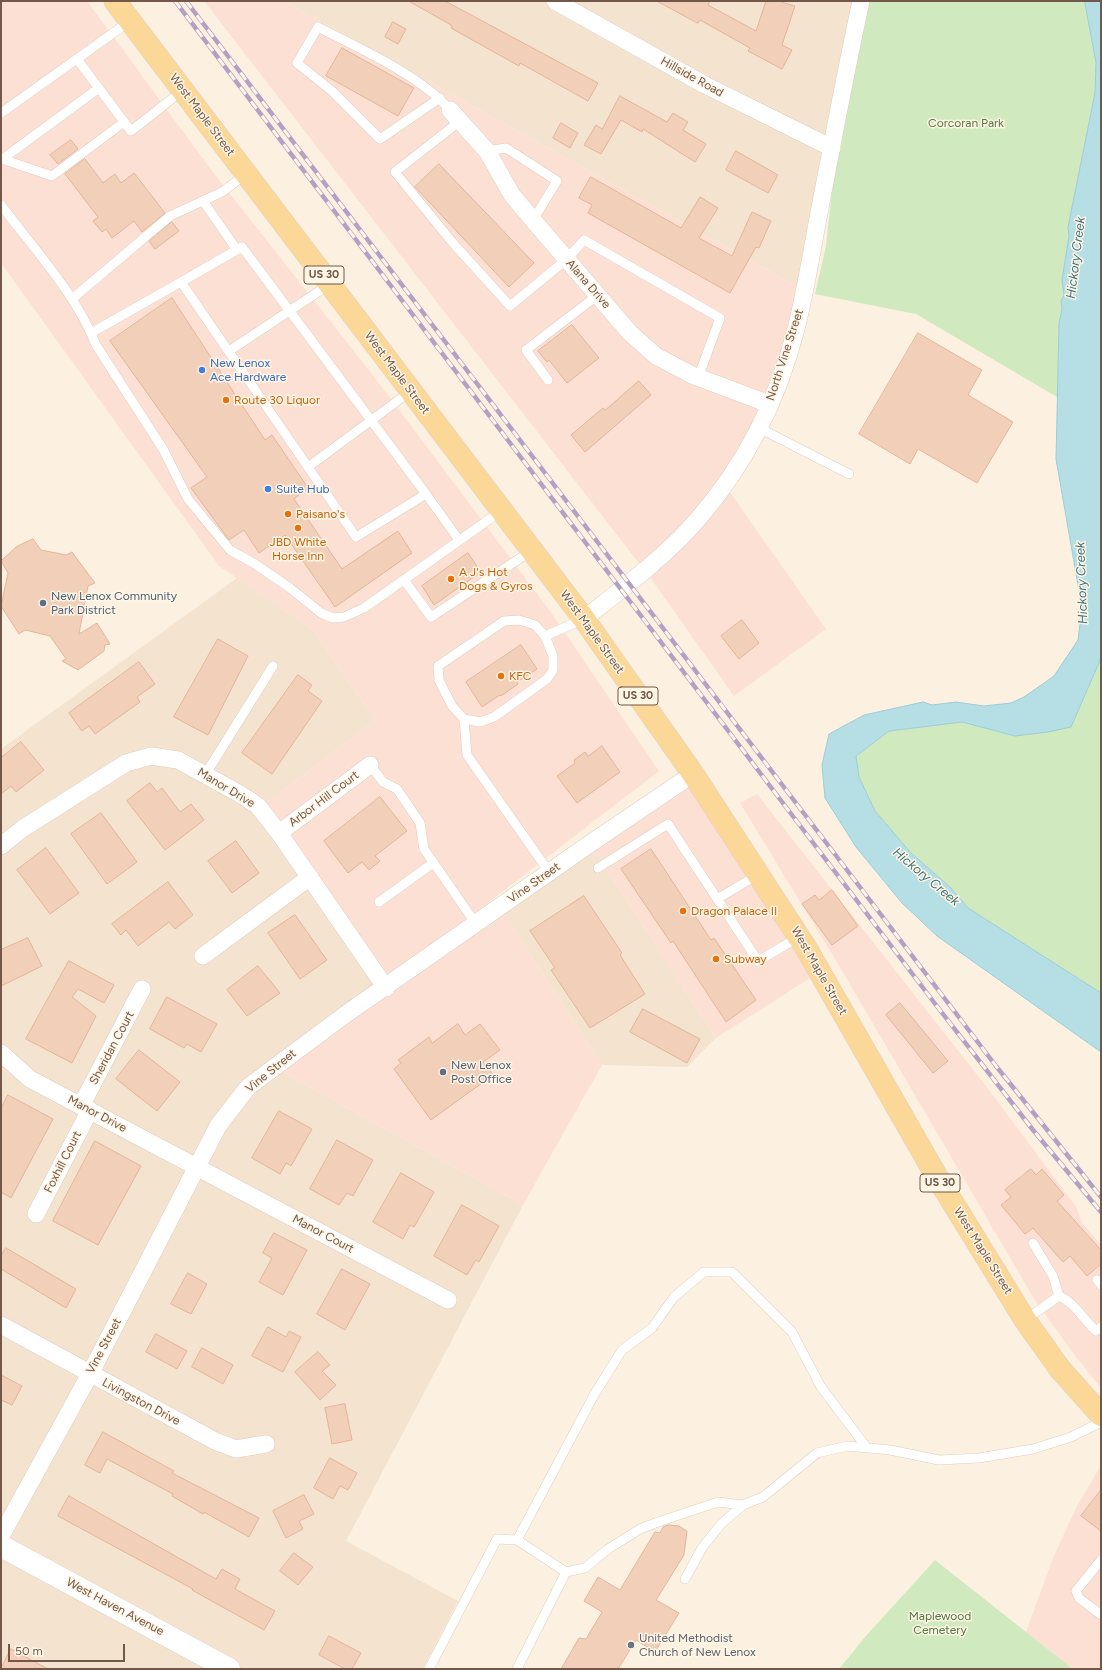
<!DOCTYPE html>
<style>
body{margin:0}
#map{position:relative;width:1102px;height:1670px;overflow:hidden;background:#fcf1e0;font-family:Figtree,sans-serif}
canvas{display:block}
.frame{position:absolute;inset:0;border:2px solid #735748;pointer-events:none}
.scale{position:absolute;left:8px;top:1644px;width:117px;height:18px;box-sizing:border-box;border:2px solid #735748;border-top:0;padding-left:5px;font-size:12px;line-height:14px;white-space:nowrap;color:#735748;-webkit-text-stroke:3px #fff6e6;paint-order:stroke}
</style>
<div id="map">
<canvas width="1102" height="1670"></canvas>
<div class="frame"></div>
<div class="scale">50 m</div>
</div>
<script>
const c = document.querySelector('canvas').getContext('2d');
c.lineJoin = 'round';
function fillPath(path, color) {
  c.fillStyle = color;
  c.fill(path, 'evenodd');
}
function trace(path, color, width, dash) {
  c.strokeStyle = color;
  c.lineWidth = width;
  c.lineCap = dash ? 'butt' : 'round';
  c.setLineDash(dash || []);
  c.stroke(path);
}
function label(font, color, halo, rows, align = 'center') {
  c.font = font + ' Figtree,sans-serif';
  c.lineWidth = 3;
  c.setLineDash([]);
  c.textBaseline = 'middle';
  c.strokeStyle = halo;
  c.fillStyle = color;
  for (const [text, x, y, turn = 0] of rows) {
    c.save();
    c.translate(x, y);
    c.rotate((+turn || 0) * Math.PI / 180);
    c.textAlign = isNaN(turn) ? turn : align;
    if (halo) c.strokeText(text, 0, 0);
    c.fillText(text, 0, 0);
    c.restore();
  }
}
const residential = new Path2D(`
 M284 1H858L800 288Z
 M237 578 312 629 375 720 255 812 379 987 243 1086 1 1524V749Z
 M591 846 716 1038 687 1067 602 1065 502 910Z
 M277 1069 523 1205 346 1541 458 1601 423 1669H238L1 1542 222 1128 253 1089Z
 M1 1554 214 1669H1Z`);
const commercial = new Path2D(`
 M1 1H87L212 171 375 378 550 611 659 771 379 987 255 812 375 720 312 629 219 566 1 263Z
 M204 1H284L800 288 764 406 749 438 694 516 641 566Z
 M727 488 826 629 734 696 647 573Z
 M692 780 818 973 716 1038 591 846Z
 M757 794 989 1090 1077 1208 1082 1223 1101 1245V1388L1077 1358 1036 1302 841 969 740 803Z
 M502 910 602 1065 523 1205 277 1069Z
 M1101 1465V1669H1073L1026 1632 1053 1558 1076 1508Z`);
const green = new Path2D(`
 M868 1H1085L1096 63 1095 93 1068 227 1069 236 1062 280 1064 295 1061 301 1062 309 1059 323 1057 397 916 314 815 294 826 246 834 173Z
 M1101 658V993L968 908 951 888 910 852 875 811 859 777 856 756 889 731 962 722 1015 736 1071 727Z
 M935 1560 1073 1669H839L865 1637Z`);
const water = new Path2D(`
 M1085 1H1101V658L1071 727 1048 732 1015 736 962 722 889 731 856 756 859 777 875 811 910 852 951 888 968 908 1101 993V1052L937 936 902 903 856 847 825 798 822 765 829 734 864 715 923 702 932 705 956 702 984 706 1011 703 1024 697 1054 676 1078 640 1082 608 1056 459 1059 323 1062 309 1061 301 1064 295 1062 280 1069 236 1068 227 1095 93 1096 63Z`);
const building = new Path2D(`
 M409 1H445L598 83 588 101 520 63 519 66 451 28 452 26Z
 M657 1H710L708 5 756 31 766 1H778L795 6 782 45 792 50 782 69 748 51 750 48 700 20 698 23Z
 M393 22 406 29 398 44 385 37Z
 M342 48 414 88 398 116 326 76Z
 M620 96 667 122 673 113 688 122 683 130 706 144 695 162 643 129 642 132 621 120 601 154 584 145 596 125 602 129Z
 M561 123 578 133 570 148 553 138Z
 M71 140 78 149 58 164 50 155Z
 M736 151 778 175 768 193 726 170Z
 M85 159 103 183 115 174 121 183 134 173 165 213 142 232 134 221 112 238 106 229 102 232 93 221 98 217 65 174Z
 M439 164 534 263 509 287 415 187Z
 M591 177 681 228 700 197 718 208 699 238 732 256 752 212 771 221 759 248 756 247 730 293 588 213 592 205 579 198Z
 M172 222 179 231 155 249 149 241Z
 M172 298 265 440 272 435 308 488 294 499 342 569 398 531 412 553 335 607 285 535 259 553 244 530 229 540 191 488 207 477 110 341Z
 M572 325 599 358 567 383 549 360 547 362 538 351Z
 M918 333 982 370 968 395 1013 422 977 483 918 449 910 464 859 434Z
 M639 381 651 395 585 452 571 435 603 408 605 410Z
 M33 539 41 550 66 555 72 552 95 583 88 586 79 634 97 623 110 644 105 645 104 651 78 670 62 661 66 659 50 636 25 630 19 634 1 606 8 573 1 561 16 547Z
 M468 553 481 572 434 605 422 586Z
 M742 620 759 643 739 659 721 636Z
 M218 639 248 656 208 735 174 717Z
 M521 645 537 669 517 682 518 684 501 696 500 695 482 707 466 682Z
 M139 662 155 684 137 697 140 702 95 734 89 726 82 731 69 713Z
 M298 675 312 685 308 691 322 701 272 774 242 753Z
 M21 742 44 770 16 792 11 786 1 794V758Z
 M602 746 620 772 577 803 557 776 575 763 574 760 585 752 588 756Z
 M150 783 157 792 162 788 180 812 191 804 204 820 165 850 127 801Z
 M380 797 407 831 375 856 380 861 369 870 362 862 348 873 324 841Z
 M101 813 137 862 107 884 71 834Z
 M236 841 259 873 232 893 208 861Z
 M46 848 79 893 50 914 17 870Z
 M651 849 711 940 714 938 756 1000 726 1022 673 941 671 943 621 869Z
 M168 882 193 915 175 929 169 922 138 946 126 930 121 935 112 924Z
 M832 890 858 926 832 945 802 904 815 895 819 900Z
 M584 896 622 953 620 955 645 994 590 1028 551 970 555 968 530 931Z
 M295 915 327 960 300 979 268 933Z
 M28 938 42 966 1 986V950Z
 M69 961 114 985 104 1003 78 989 72 997 96 1016 72 1063 26 1039Z
 M258 966 280 993 247 1016 227 990Z
 M167 997 217 1024 201 1052 187 1044 184 1048 150 1029Z
 M900 1003 948 1061 933 1073 886 1015Z
 M643 1009 700 1039 687 1063 630 1032Z
 M458 1024 465 1035 480 1024 500 1050 483 1062 493 1075 431 1120 394 1069 401 1063 398 1060 429 1037 432 1043Z
 M139 1050 180 1082 157 1111 116 1079Z
 M8 1095 53 1119 11 1198 1 1192V1109Z
 M279 1111 312 1129 291 1166 286 1163 280 1174 252 1158Z
 M337 1140 373 1160 353 1196 347 1193 339 1205 310 1189Z
 M95 1141 141 1166 98 1245 53 1221Z
 M1031 1169 1036 1175 1042 1169 1064 1195 1057 1201 1101 1250V1264L1087 1276 1070 1256 1063 1262 1033 1228 1025 1234 1001 1205 1011 1197 1005 1190Z
 M401 1173 434 1192 414 1227 410 1225 403 1239 373 1222Z
 M462 1205 499 1226 479 1262 476 1260 467 1275 434 1256Z
 M274 1233 307 1250 283 1295 259 1282 272 1258 263 1253Z
 M6 1248 76 1289 66 1308 1 1269V1256Z
 M342 1269 370 1284 345 1330 317 1314Z
 M188 1273 207 1284 191 1314 171 1304Z
 M268 1327 286 1337 289 1331 301 1337 283 1372 252 1356Z
 M156 1334 187 1351 177 1369 146 1352Z
 M202 1348 233 1365 223 1384 192 1367Z
 M318 1352 330 1365 322 1371 336 1385 320 1400 295 1372Z
 M1 1375 22 1386 12 1405 1 1400Z
 M345 1404 352 1440 332 1444 325 1408Z
 M103 1432 174 1471 172 1473 259 1518 249 1537 204 1512 203 1514 172 1496 173 1494 107 1459 100 1473 85 1465Z
 M330 1458 357 1473 348 1490 340 1486 333 1499 314 1488Z
 M1101 1490V1531L1081 1516Z
 M304 1495 314 1514 299 1521 303 1529 286 1538 273 1511Z
 M69 1496 216 1579 222 1569 240 1579 235 1589 275 1611 264 1630 192 1590 193 1589 58 1516Z
 M669 1525 679 1526 687 1531 684 1555 656 1600 679 1613 655 1652 636 1640 618 1669H561L579 1638 586 1639 602 1612 584 1601 598 1577 620 1590 655 1532 660 1533 663 1527Z
 M294 1553 313 1567 298 1585 280 1571Z
 M329 1636 361 1653 352 1669H345L319 1655Z
 M11 1649 48 1669H1Z`);
const service = new Path2D(`
 M77 59 131 131 183 90
 M440 98 380 139 332 91 297 63 318 27C360 49 420 75 450 110
 M1 113 130 21
 M460 121 395 172 452 242 510 306 567 259 584 240 720 318 698 378
 M487 151 506 148 557 181 533 220
 M2 159 52 176 124 122
 M1 160 99 88
 M203 201 237 250
 M1 205C34 249 76 294 96 345L163 449 188 499 230 550 255 564 290 588 321 613 333 618 344 617 364 608 501 511
 M242 247 426 494 356 537 181 282Z
 M72 299 170 216 222 192 246 174
 M91 333 181 282
 M229 351 330 284
 M548 380 526 350 598 295
 M759 428 849 474
 M308 467 411 391
 M426 494 459 540
 M404 580 431 617 531 551
 M519 620 535 625 545 636 553 656V670L547 679 494 717 480 722 464 719 452 706 439 680 438 666 504 621Z
 M545 636 584 619
 M464 719 467 755 549 872
 M370 765 383 782 397 789 420 823 424 849 476 924
 M205 775 273 666
 M598 868 668 824 758 961 799 937
 M717 899 759 874
 M379 902 433 863
 M1033 1243 1053 1276 1059 1296
 M1097 1280 1101 1285
 M1025 1320 1059 1296C1074 1302 1083 1319 1096 1331L1101 1327
 M517 1540 594 1395 622 1350 652 1328 674 1297 704 1272H732L792 1332 821 1387 867 1448
 M1101 1560 1076 1591 1079 1598 1101 1615
 M685 1579 702 1548 721 1524 743 1505 763 1497 817 1453 847 1446 890 1450 939 1460 979 1458 1033 1449 1071 1437 1101 1422
 M429 1669 497 1539 517 1540 566 1572 585 1568 608 1549 640 1529 658 1522 718 1502 743 1505
 M517 1669 566 1572`);
const minor = new Path2D(`
 M555 1 705 85 832 148
 M450 110 487 151 512 195 533 220 630 333 656 356 692 375 769 404
 M584 619C623 588 665 557 698 519 745 465 778 399 796 329 806 290 812 249 820 208 833 139 846 70 861 1
 M279 833 370 765
 M1 846 22 829 126 763 151 756 178 760 240 794 258 806 279 833 386 988
 M203 956 310 877
 M1 1053 30 1079 448 1300
 M81 1106 142 989
 M36 1214 90 1110
 M1 1325 215 1441 236 1449 266 1444
 M1 1536 90 1374 218 1126 248 1087 346 1014 588 845 693 774`);
const tertiary = new Path2D(`
 M1 1546 229 1669`);
const primary = new Path2D(`
 M115 1 584 619 693 774 806 948 937 1177 1025 1320 1060 1369 1101 1415`);
const rail = new Path2D(`
 M175 1 936 1005 1033 1130 1101 1212
 M186 1 996 1066 1101 1197`);
const markers = [
 [202,370,4,"#3f7fe0"],
 [226,400,4,"#e8710a"],
 [268,489,4,"#3f7fe0"],
 [288,514,4,"#e8710a"],
 [298,528,4,"#e8710a"],
 [451,579,4,"#e8710a"],
 [43,603,4,"#5c6f8a"],
 [501,676,4,"#e8710a"],
 [683,911,4,"#e8710a"],
 [716,959,4,"#e8710a"],
 [443,1072,4,"#5c6f8a"],
 [631,1645,4,"#6b7280"]
];
const shields = [
 [324,275,40],
 [638,696,40],
 [940,1183,40]
];
const shieldNames = [
 ["US 30",324,275],
 ["US 30",638,696],
 ["US 30",940,1183]
];
const streetNames = [
 ["Hillside Road",692,77,29],
 ["West Maple Street",202,115,53],
 ["Alana Drive",588,284,49],
 ["North Vine Street",785,355,-72],
 ["West Maple Street",397,373,53],
 ["West Maple Street",592,632,54],
 ["Manor Drive",226,788,31],
 ["Arbor Hill Court",324,799,-37],
 ["Vine Street",534,883,-35],
 ["West Maple Street",819,971,60],
 ["Sheridan Court",112,1048,-62],
 ["Vine Street",271,1071,-39],
 ["Manor Drive",97,1114,28],
 ["Foxhill Court",63,1162,-63],
 ["Manor Court",323,1234,28],
 ["West Maple Street",983,1251,58],
 ["Vine Street",104,1346,-62],
 ["Livingston Drive",141,1402,28],
 ["West Haven Avenue",115,1607,28]
];
const parkNames = [
 ["Corcoran Park",966,123],
 ["Maplewood",940,1616],
 ["Cemetery",940,1630]
];
const shopNames = [
 ["New Lenox",210,363],
 ["Ace Hardware",210,377],
 ["Suite Hub",276,489]
];
const foodNames = [
 ["Route 30 Liquor",234,400],
 ["Paisano's",296,514],
 ["JBD White",298,542,"center"],
 ["Horse Inn",298,556,"center"],
 ["A J's Hot",459,572],
 ["Dogs & Gyros",459,586],
 ["KFC",509,676],
 ["Dragon Palace II",691,911],
 ["Subway",724,959]
];
const serviceNames = [
 ["New Lenox Community",51,596],
 ["Park District",51,610],
 ["New Lenox",451,1065],
 ["Post Office",451,1079]
];
const worshipNames = [
 ["United Methodist",639,1638],
 ["Church of New Lenox",639,1652]
];
const waterNames = [
 ["Hickory Creek",1076,258,-83],
 ["Hickory Creek",1082,583,-92],
 ["Hickory Creek",926,877,40]
];
fillPath(residential, '#f3e3cf');
fillPath(commercial, '#fde0d4');
fillPath(green, '#d0e9bf');
fillPath(water, '#b5dee5');
trace(water, '#9ccdd7', 1);
fillPath(building, '#f1cfb8');
trace(building, '#e4b699', 1);
trace(service, '#e0cebd', 10);
trace(minor, '#e0cebd', 18);
trace(tertiary, '#e0cebd', 23);
trace(primary, '#dbd3cf', 23);
trace(service, '#fff', 9);
trace(minor, '#fff', 17);
trace(tertiary, '#fff', 22);
trace(primary, '#fbd798', 22);
trace(rail, '#b4a0c4', 4.5);
trace(rail, '#fff6e6', 3, [9]);
for (const [x, y, r, color] of markers) {
  const dot = new Path2D();
  dot.arc(x, y, r, 0, 2 * Math.PI);
  c.fillStyle = color;
  c.fill(dot);
  trace(dot, '#fff6e6', 1.5);
}
for (const [x, y, w] of shields) {
  const box = new Path2D();
  box.roundRect(x - w / 2, y - 9, w, 18, 3);
  c.fillStyle = '#fff6e6';
  c.fill(box);
  trace(box, '#735748', 1);
}
label('bold 11px', '#735748', null, shieldNames);
label('12px', '#735748', '#fff6e6', streetNames);
label('12px', '#507840', '#fff6e6', parkNames);
label('12px', '#366cbe', '#fff6e6', shopNames, 'left');
label('12px', '#c56008', '#fff6e6', foodNames, 'left');
label('12px', '#4e5e75', '#fff6e6', serviceNames, 'left');
label('12px', '#5b616d', '#fff6e6', worshipNames, 'left');
label('italic 13px', '#3f747f', '#fff6e6', waterNames);
</script>
